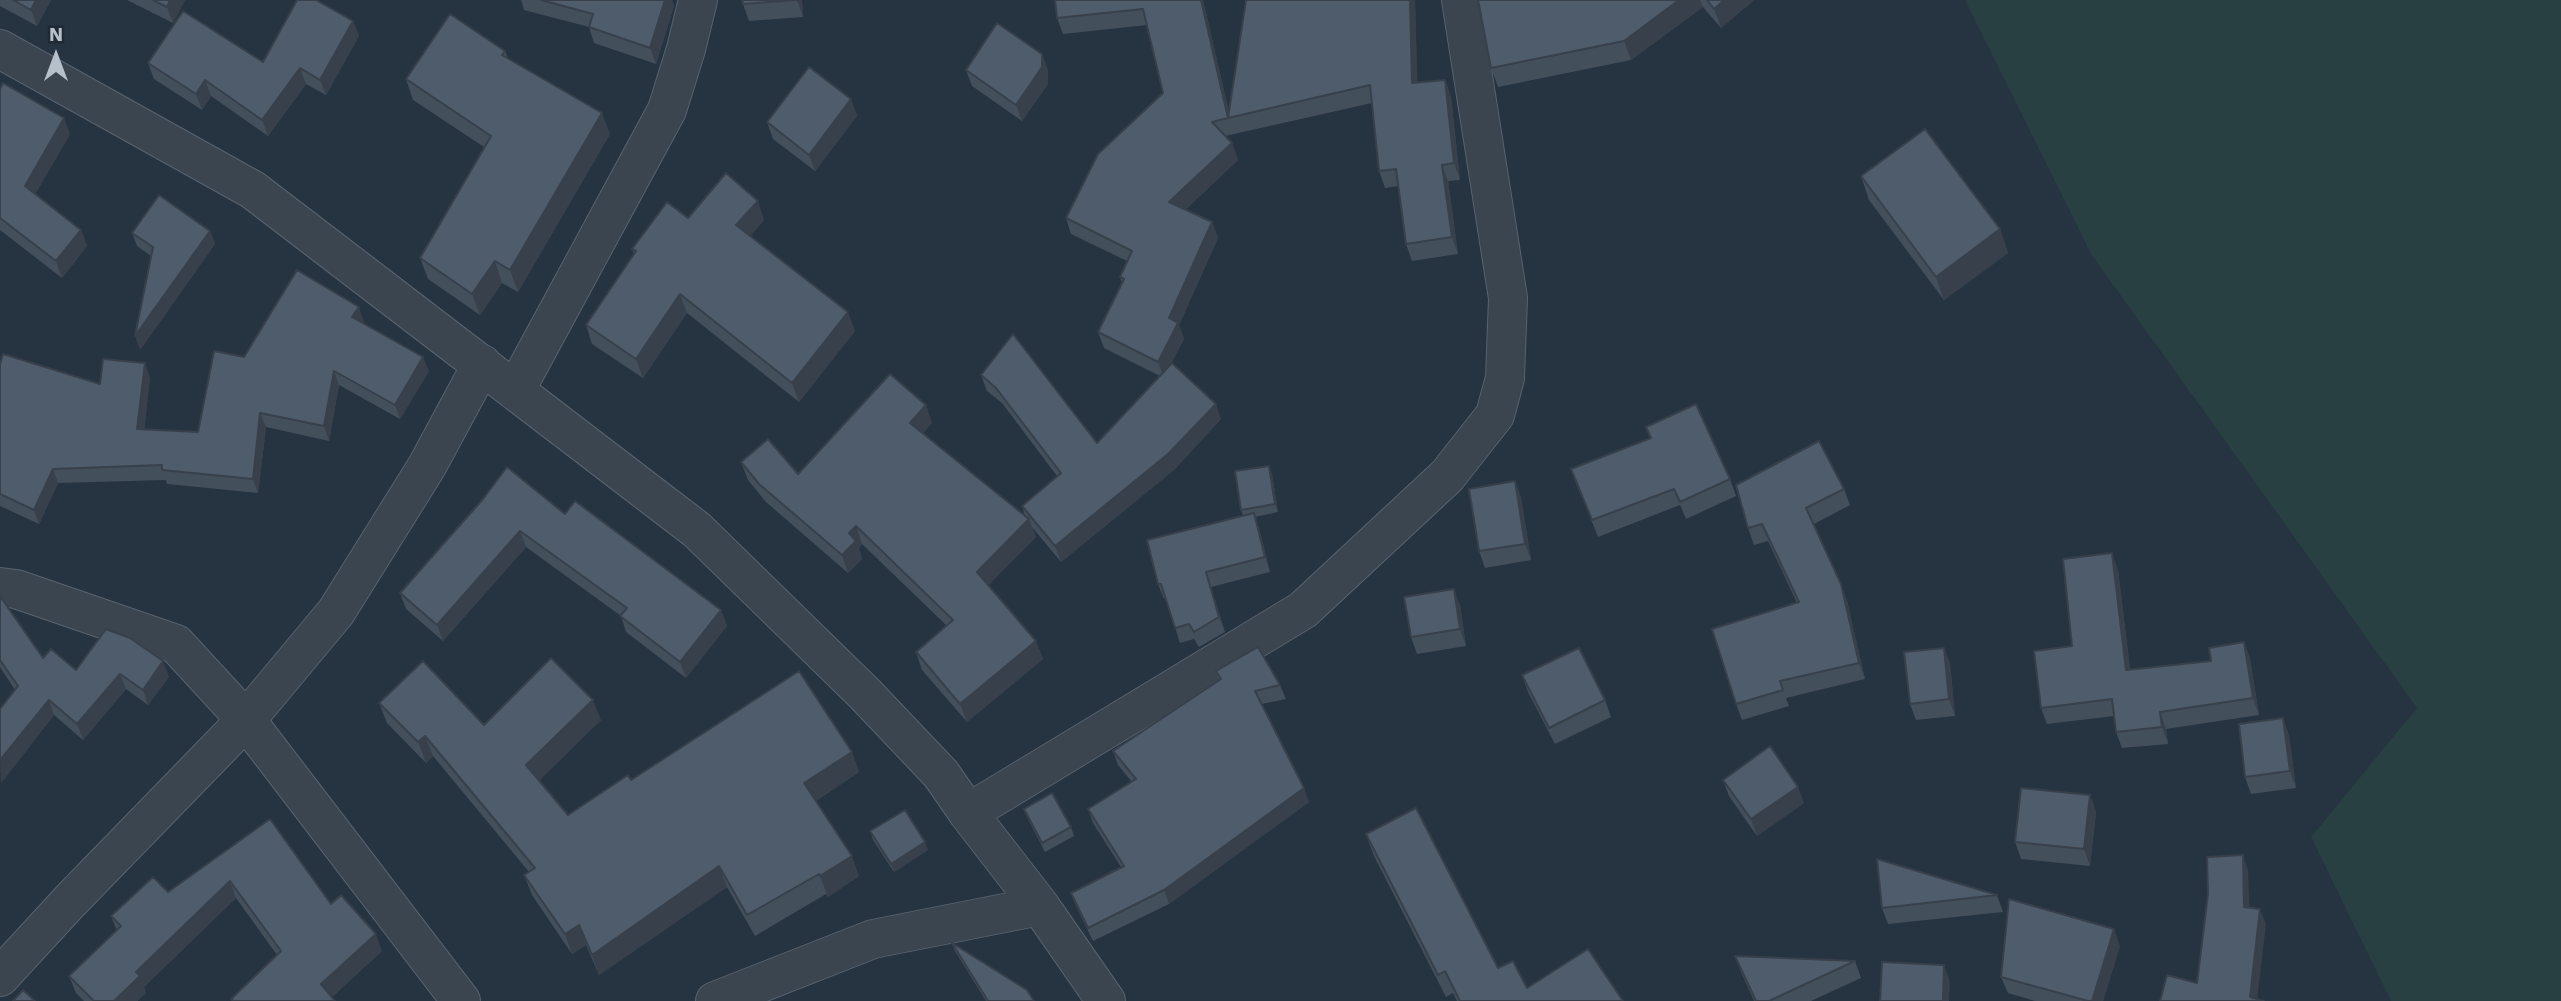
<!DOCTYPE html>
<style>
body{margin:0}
#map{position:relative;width:2561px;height:1001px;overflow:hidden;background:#263340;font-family:"Work Sans",sans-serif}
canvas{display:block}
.north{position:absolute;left:21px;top:21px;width:70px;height:70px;-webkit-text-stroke:5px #1f2a35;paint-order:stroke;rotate:0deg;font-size:19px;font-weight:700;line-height:28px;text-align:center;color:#b6c0cb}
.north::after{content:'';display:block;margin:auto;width:24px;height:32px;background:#b6c0cb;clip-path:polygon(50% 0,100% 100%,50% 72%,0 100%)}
</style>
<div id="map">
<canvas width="2561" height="1001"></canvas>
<div class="north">N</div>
</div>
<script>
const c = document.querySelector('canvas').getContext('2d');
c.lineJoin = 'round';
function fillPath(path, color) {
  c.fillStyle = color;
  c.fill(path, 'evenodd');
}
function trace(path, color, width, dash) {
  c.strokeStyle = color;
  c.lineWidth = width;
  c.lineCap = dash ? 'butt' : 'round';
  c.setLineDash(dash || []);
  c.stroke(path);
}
const green = new Path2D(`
 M1965 0H2561V1001H2391L2311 837 2417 708 2091 254Z`);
const street = new Path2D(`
 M0 49 253 190 697 530 865 694 941 774 968 813 1040 906
 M515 391 667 110 686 49 698 0
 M0 587 16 589 176 644 246 720 461 1001
 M968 813 1303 610 1447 476 1495 415 1505 378 1508 298 1461 0
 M0 977 70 901 246 720 336 612 427 466 482 364
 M715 1001 873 939 1040 906 1106 1001`);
const wall = new Path2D(`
 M0 0H51L37 26 0 6Z
 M127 0H185L173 23Z
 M521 0H672L674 6 656 64 594 43 589 27 524 10Z
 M802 0 803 17 749 21 743 4Z
 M1203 0 1229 112 1246 0H1415L1417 83 1445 80 1451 97 1460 180 1448 181 1458 254 1412 261 1406 244 1398 186 1385 188 1379 171 1372 103 1234 134V132V134L1225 136 1232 143 1238 160 1185 210 1212 222 1218 238 1179 325 1184 339 1170 365 1221 419 1174 470 1061 562 1032 527 1036 537 988 585 1036 641 1043 659 967 722 922 670 916 652 947 626 862 544 859 548 862 559 848 573 766 502 748 480 741 462 798 474 932 423 923 433 1025 516 1022 506 1057 476 1002 403 987 391 981 375 1097 443 1160 376 1104 348 1098 332 1122 283 1120 277 1127 261 1071 234 1066 218 1163 93 1147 25 1063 34 1057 18Z
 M1478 0H1754L1721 28 1703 7 1631 60 1498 87 1491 68Z
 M353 21 359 36 326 95 306 84 268 136 211 96 202 110 154 79 148 63 263 62Z
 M505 51 508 59 610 134 518 292 502 283 480 315 428 279 420 258 484 147 413 100 406 79Z
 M1042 54 1048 71V84L1022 121 972 86 966 70Z
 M0 89 70 134 35 194 81 230 87 246 62 278 0 230Z
 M851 99 857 116 815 171 773 139 767 122Z
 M1861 176 2000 229 2008 253 1944 300 1869 200Z
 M688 218 764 220 750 236 855 331 799 402 687 313 643 378 592 344 586 325 634 254 632 249Z
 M210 231 215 244 140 350 151 256 137 246 132 233Z
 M364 322 363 323 429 371 400 419 339 385 329 441 266 427 258 493 167 484 166 480 58 483 39 524 0 506V364L100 384 150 378 144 430 198 432 244 357Z
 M1646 427 1730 479 1736 496 1686 519 1680 505 1598 537 1571 469 1650 439Z
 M1272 474 1278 512 1255 517 1259 528 1270 572 1211 587 1225 632 1199 647 1194 639 1180 643 1166 599H1164L1158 584 1243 515 1241 510Z
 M1515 481 1521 498 1531 560 1485 568 1479 551Z
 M1844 489 1850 505 1814 524 1847 601 1865 679 1786 698 1789 706 1742 720 1736 704 1797 603 1768 541 1754 545 1748 528Z
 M483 499 565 514 721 610 727 626 686 678 626 632 621 616 526 547 443 641 406 609 400 593Z
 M2118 570 2130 669 2211 661 2244 642 2250 659 2259 715 2166 729 2168 744 2122 748 2116 732 2114 716 2047 724 2041 708 2072 646Z
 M0 596 43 658 76 670 169 677 148 705 126 689 83 740 54 715 1 783 0 709 15 690 0 667Z
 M1460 605 1466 646 1417 654 1411 637Z
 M1944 648 1950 664 1955 716 1916 720 1910 704Z
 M1216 671 1280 685 1286 699 1262 704 1309 802 1169 904 1093 941 1076 906 1071 893 1121 867 1093 823 1088 809 1132 782 1118 765 1113 751 1219 680Z
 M1522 675 1605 700 1611 717 1555 744 1528 692Z
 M379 703 484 725 601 720 539 780 568 815 631 780 852 752 859 772 816 801 859 876 828 897 826 894 755 936 727 887 599 975 586 945 572 954 532 895 524 875 529 872 433 756 426 763 387 723Z
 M2289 735 2296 788 2251 794 2245 777Z
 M1723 780 1804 803 1757 836 1729 796Z
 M2090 795 2096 812 2090 866 2021 859 2015 842Z
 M1024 809 1071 827 1074 836 1045 852 1027 817Z
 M270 819 331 904 382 951 332 997 335 1001H232L231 999 277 955 236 898 144 987 146 993 137 1001H84L76 993 69 976 117 931 111 916 168 892Z
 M870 831 928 850 894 872 873 840Z
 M1366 834 1498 968 1527 988 1623 1001H1457L1453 993 1446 997 1374 856Z
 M1997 895 2003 912 1888 924 1882 908Z
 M952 943 1034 1001H986L955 951Z
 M2120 946 2103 1001H2035L2008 993 2001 977Z
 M1735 956 1855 961 1861 978 1811 1001H1754L1741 972Z`);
const shadedWall = new Path2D(`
 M36 0H51L37 26 31 10Z
 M170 0H185L173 23 167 7Z
 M665 0H672L674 6 656 64 650 48Z
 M797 0H802L803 17Z
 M1201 0H1203L1230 117 1228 118 1234 134 1228 118Z
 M1410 0H1415L1418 100 1412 83Z
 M1679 0H1700L1703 7 1631 60 1624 41Z
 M1724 0H1754L1721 28 1714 9Z
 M353 21 359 36 326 95 320 80Z
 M1042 54 1048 71V84L1022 121 1016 105Z
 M300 68 306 84 268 136 262 120Z
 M205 80 211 96 202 110 196 94Z
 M1445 80 1451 97 1460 180 1454 163Z
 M851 99 857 116 815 171 809 155Z
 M602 113 610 134 518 292 510 270Z
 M64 118 70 134 31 202 25 186Z
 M1232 143 1238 160 1175 219 1169 202Z
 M1442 165 1448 181 1458 254 1452 237Z
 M758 201 764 220 743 244 736 225Z
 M1212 222 1218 238 1179 325 1184 339 1164 378 1158 362 1169 318Z
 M2000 229 2008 253 1944 300 1936 277Z
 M81 230 87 246 62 278 56 261Z
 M210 231 215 244 140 350 135 336Z
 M495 261 502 283 480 315 472 294Z
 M680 294 687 313 643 378 636 359Z
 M359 307 364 322 358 332 352 317Z
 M848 312 855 331 799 402 792 383Z
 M423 357 429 371 400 419 395 405Z
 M145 363 150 378 142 444 137 429Z
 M334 371 339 385 329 441 324 426Z
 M1216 404 1221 419 1174 470 1061 562 1055 546Z
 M926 405 932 423 917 441 910 423Z
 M260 413 266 427 258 493 253 479Z
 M1269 466 1272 474 1278 512 1275 504Z
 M53 469 58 483 39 524 34 510Z
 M1515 481 1521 498 1531 560 1525 544Z
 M1254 513 1259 528 1270 572 1265 557Z
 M1029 519 1036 537 984 590 977 572Z
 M856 526 862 544 859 548 862 559 848 573 842 555 849 533Z
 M520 531 526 547 443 641 437 625Z
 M2112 553 2118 570 2132 687 2126 670Z
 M1206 572 1211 587 1225 632 1219 617Z
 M1841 584 1847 601 1865 679 1859 663Z
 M1454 589 1460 605 1466 646 1460 629Z
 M721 610 727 626 686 678 680 662Z
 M1036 641 1043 659 967 722 960 704Z
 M2244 642 2250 659 2259 715 2253 698Z
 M1944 648 1950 664 1955 716 1949 699Z
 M163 661 169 677 148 705 143 690Z
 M120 674 126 689 83 740 77 724Z
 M49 700 54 715 1 783 0 760Z
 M593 700 601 720 534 786 526 765Z
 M2160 712 2166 729 2168 744 2162 727Z
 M2283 718 2289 735 2296 788 2290 771Z
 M425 736 433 756 426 763 418 742Z
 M852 752 859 772 812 803 804 783Z
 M1798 787 1804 803 1757 836 1751 819Z
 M1304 788 1309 802 1169 904 1164 890Z
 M2090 795 2096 812 2090 866 2084 849Z
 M925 842 928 850 894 872 891 864Z
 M2243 855 2248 870 2250 922 2244 907Z
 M852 856 859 876 828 897 820 876Z
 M719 866 727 887 599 975 592 955Z
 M230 881 236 898 144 987 146 993 137 1001H114L136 972Z
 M2260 909 2266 924 2257 1001 2250 997Z
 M579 925 586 945 572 954 565 934Z
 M2114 929 2120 946 2103 1001H2092Z
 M376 934 382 951 327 1001 321 984Z
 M1944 965 1950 982 1949 1001H1943Z`);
const building = new Path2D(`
 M13 0H36L31 10Z
 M153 0H170L167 7Z
 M297 0H316L353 21 320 80 300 68 262 120 205 80 196 94 148 63 183 11 263 62Z
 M541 0H665L650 48 589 27 593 14Z
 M742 0H797L743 4Z
 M1055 0H1201L1228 118 1212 122 1232 143 1169 202 1212 222 1169 318 1178 323 1158 362 1098 332 1124 279 1120 277 1132 251 1066 218 1098 154 1163 93 1143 9 1057 18Z
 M1246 0H1410L1412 83 1445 80 1454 163 1442 165 1452 237 1406 244 1396 169 1379 171 1370 85 1228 118Z
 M1478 0H1679L1624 41 1491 68Z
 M1707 0H1724L1714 9Z
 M450 14 505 51 502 55 602 113 510 270 495 261 472 294 420 258 491 136 406 79Z
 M997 23 1042 54V67L1016 105 966 70Z
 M809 67 851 99 809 155 767 122Z
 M3 83 64 118 25 186 81 230 56 261 0 218V89Z
 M1925 129 2000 229 1936 277 1861 176Z
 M726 173 758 201 736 225 848 312 792 383 680 294 636 359 586 325 636 251 632 249 667 202 688 218Z
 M159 195 210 231 135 336 153 247 132 233Z
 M297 270 359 307 352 317 423 357 395 405 334 371 324 426 260 413 253 479 162 470V465L53 469 34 510 0 494V364L3 354 100 384 103 359 145 363 137 429 198 432 214 351 244 357Z
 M1013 334 1097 443 1172 363 1216 404 1168 454 1055 546 1022 506 1061 473 996 388 981 375Z
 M890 374 926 405 910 423 1029 519 977 572 1036 641 960 704 916 652 953 620 856 526 849 533 856 541 842 555 759 484 741 462 768 439 798 474Z
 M1696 404 1730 479 1680 502 1674 489 1592 520 1571 469 1651 438 1646 427Z
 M1819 441 1844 489 1806 508 1841 584 1859 663 1780 681 1783 690 1736 704 1712 629 1799 602 1762 524 1748 528 1736 485Z
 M1269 466 1275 504 1241 510 1235 471Z
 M507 467 565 514 575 501 721 610 680 662 620 616 627 608 520 531 437 625 400 593 483 499Z
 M1515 481 1525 544 1479 551 1469 489Z
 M1254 513 1265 557 1206 572 1219 617 1194 632 1189 624 1175 628 1161 584H1158L1147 540Z
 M2112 553 2126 670 2211 661 2209 648 2244 642 2253 698 2160 712 2162 727 2116 732 2112 699 2041 708 2034 651 2072 646 2063 559Z
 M1454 589 1460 629 1411 637 1404 597Z
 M0 596 43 658 51 649 76 670 106 629 130 638 163 661 143 690 120 674 77 724 49 700 0 760V709L18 686 0 660Z
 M1258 647 1280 685 1255 691 1304 788 1164 890 1088 928 1071 893 1124 866 1088 809 1136 779 1113 751 1221 679 1216 671Z
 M1579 648 1605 700 1549 728 1522 675Z
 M1944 648 1949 699 1910 704 1904 652Z
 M551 658 593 700 526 765 568 815 628 775 631 780 799 671 852 752 804 783 852 856 820 876 819 874 747 915 719 866 592 955 579 925 565 934 524 875 535 868 425 736 418 742 379 703 423 661 484 725Z
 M2283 718 2290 771 2245 777 2239 724Z
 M1770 746 1798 787 1751 819 1723 780Z
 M2021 788 2090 795 2084 849 2015 842Z
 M1052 793 1071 827 1042 843 1024 809Z
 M1416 808 1498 968 1513 961 1527 988 1588 949 1623 1001H1460L1445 971 1438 975 1366 834Z
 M905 810 925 842 891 864 870 831Z
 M270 819 331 904 341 895 376 934 321 984 335 1001H234L231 999 281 951 230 881 136 972 140 976 114 1001H94L69 976 121 926 111 916 153 877 168 892Z
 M2243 855 2244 907 2260 909 2250 997 2264 1001H2160L2167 975 2197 983 2208 894 2207 857Z
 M1877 859 1997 895 1882 908Z
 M2009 899 2114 929 2092 1001H2088L2001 977Z
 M952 943 1027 990 1034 1001H988Z
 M1735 956 1855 961 1769 1001H1756Z
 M1882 962 1944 965 1943 1001H1880Z
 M23 990 35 1001H13Z`);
fillPath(green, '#284041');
trace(street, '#58636e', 40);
trace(street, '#3a4550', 38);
fillPath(wall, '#444f5c');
fillPath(shadedWall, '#37404b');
fillPath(building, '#4f5c6b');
trace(building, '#37404b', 2);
</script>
